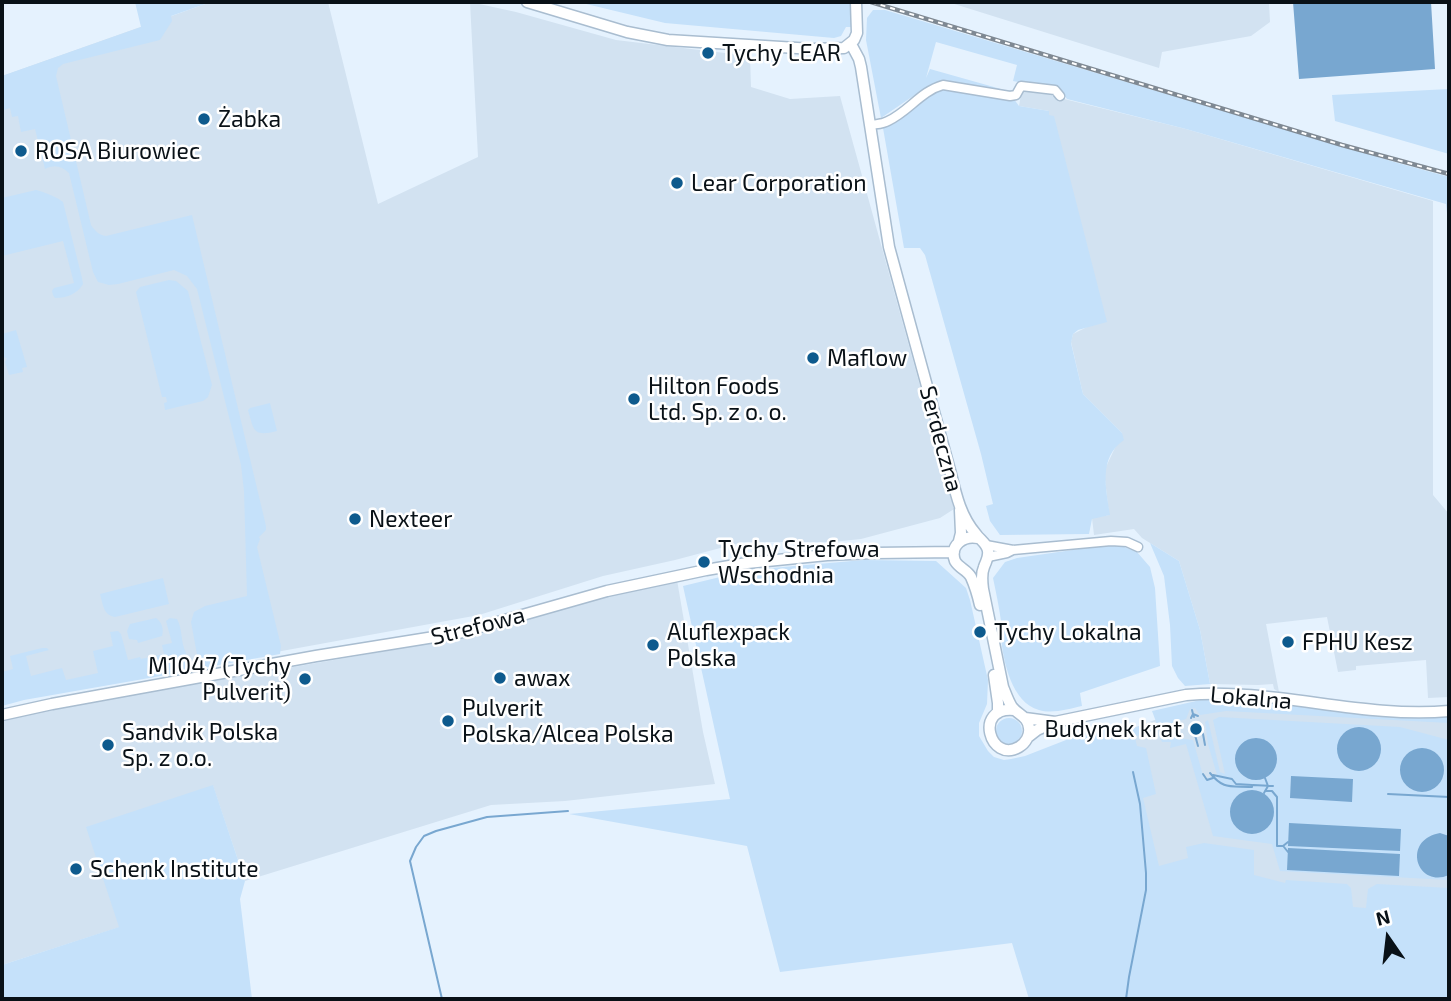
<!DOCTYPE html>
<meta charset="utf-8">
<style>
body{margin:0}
#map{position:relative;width:1451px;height:1001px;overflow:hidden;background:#e5f2fe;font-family:"Exo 2",sans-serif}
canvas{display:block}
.frame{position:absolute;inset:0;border:4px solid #091117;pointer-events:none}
.north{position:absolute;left:1353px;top:903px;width:70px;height:70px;-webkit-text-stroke:5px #fff;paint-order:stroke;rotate:346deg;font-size:19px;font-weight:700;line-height:28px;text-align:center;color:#091117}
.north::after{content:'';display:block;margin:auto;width:24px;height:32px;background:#091117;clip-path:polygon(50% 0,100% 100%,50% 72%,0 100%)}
</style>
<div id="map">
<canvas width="1451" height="1001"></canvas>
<div class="frame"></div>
<div class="north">N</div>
</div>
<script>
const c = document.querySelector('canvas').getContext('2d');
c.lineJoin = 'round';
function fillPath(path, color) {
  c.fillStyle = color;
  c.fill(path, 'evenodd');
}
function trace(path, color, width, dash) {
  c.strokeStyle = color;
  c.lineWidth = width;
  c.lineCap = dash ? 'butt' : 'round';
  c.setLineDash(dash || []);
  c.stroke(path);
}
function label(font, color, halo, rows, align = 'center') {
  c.font = font + ' "Exo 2",sans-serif';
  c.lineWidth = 5;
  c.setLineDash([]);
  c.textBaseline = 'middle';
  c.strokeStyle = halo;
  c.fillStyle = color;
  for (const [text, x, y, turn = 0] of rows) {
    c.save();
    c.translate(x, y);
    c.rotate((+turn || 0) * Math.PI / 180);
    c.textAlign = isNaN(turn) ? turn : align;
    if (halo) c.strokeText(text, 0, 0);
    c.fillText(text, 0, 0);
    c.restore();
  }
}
const built = new Path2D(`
 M211 2H328L378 204 478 157 470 2 516 12 616 40 750 56 751 87 790 99 840 96 954 509 940 518 861 539 832 542H743L675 560 603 576 479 615 194 667 85 684 2 701V76Z
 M948 2H1269L1270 22 1251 36 1162 52 1159 68Z
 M1022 89 1052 93V96L1186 129 1433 201V495L1449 514V697L1428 698 1426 660 1356 666V670L1338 672 1327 617 1266 624 1279 692 1274 689 1273 684 1258 685 1210 684 1200 630 1179 561 1142 538 1134 529 1094 535 1092 518 1109 515 1104 471 1122 433 1083 394 1071 342 1073 334 1089 326 1049 115V111L1019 106Z
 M677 580 703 732 715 784 565 801 491 805 245 881 213 786 120 927 2 965V720L63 707 478 635 546 611Z
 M1208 700 1387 715 1449 717V917L1430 935 1138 876 1112 736Z`);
const green = new Path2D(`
 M135 2H211L171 16 172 21 160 40 63 64 58 68 56 76 91 225C95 231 99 235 106 236L192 215 266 526V530L259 537 260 539 257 547 281 646 280 654 202 668 199 665 191 622 194 612 205 606 247 596 244 491 241 465 197 289 187 276 174 270 118 284 109 285 98 282 93 272 69 173C62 166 54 164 45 169L35 129 21 132 18 116 12 117 10 108 4 110 2 101V76L141 27Z
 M578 2H845L851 4V27H846L841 36 834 38 665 23Z
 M873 10H885L1398 163 1449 177V231L1446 204 1186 129 1067 99 1060 90 1013 81 1017 65 936 42 926 78 930 69 1008 91 1019 106 1049 111V115L1054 116 1107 322 1078 330 1073 334 1071 343 1083 394 1122 433 1124 440C1098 458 1106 488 1110 515L1092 519 1089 534 1000 535 990 521 986 506 993 504 981 454 925 255 920 248H904L883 128 897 122 936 91 922 90 881 118 866 40 867 18Z
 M1449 89V154L1335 121 1332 95Z
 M36 190C42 191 59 198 63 202L82 278 83 284C77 294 67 298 55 298L53 295 52 291 54 288 74 283 63 241 2 256V198Z
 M169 280 176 281 188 291 212 385 208 397 203 401 165 410 164 403 167 402 166 397H162L136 292 140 287Z
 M16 330 27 367 22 368 23 372 9 375 5 362 7 358 2 357V334Z
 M270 403 277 431C253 437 254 431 248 410L250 408Z
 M1150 543 1179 561 1200 630 1210 684 1185 686 1178 678 1172 666 1170 625 1164 576Z
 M1107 545 1124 547 1137 552 1150 567 1155 588 1160 666 1080 693 1082 706C1069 709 1052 714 1039 710 1012 703 1003 661 1001 637 1000 632 1002 626 1001 621 999 607 996 592 993 578L1005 562 1017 558Z
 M864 560 936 561 966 588 970 600 988 680 987 704 979 723V736L988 751 994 757 1004 760 1011 759 1025 756 1102 726 1113 736 1142 725 1144 731 1135 738 1137 746 1146 748 1156 794 1143 798 1159 866 1188 858 1186 847 1204 843 1254 850V875L1285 883 1286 880 1347 884 1351 888 1353 907 1366 908 1368 889 1377 884 1449 888V999H1029L1012 943 780 972 747 846 569 814 730 799 683 586 749 570Z
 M163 578 169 604 115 617C103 615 103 604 100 594Z
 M156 618C162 622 164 630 162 636L138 643 137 640 129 639 127 631 130 624Z
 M170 618 177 619C182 628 181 639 184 648 187 657 191 661 189 671L24 700 2 706V672L13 669 10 656 42 648H47L49 650 26 656 31 676 62 668 66 680 98 673 93 651 113 646 110 632 118 631 121 634 128 660 140 657 141 659 164 654 162 645 172 643 166 621Z
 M1222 698 1387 715 1449 717V723L1226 711 1200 715 1195 708 1190 709 1186 719 1158 727 1152 711 1205 699Z
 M1219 717 1400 727 1449 740V880L1280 871 1272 844 1213 836 1186 744 1170 748 1171 742H1162L1159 734 1172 730 1176 738 1193 740 1204 779 1217 775 1208 744 1205 722 1208 720 1220 772 1225 774 1213 720Z
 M996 731a13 13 0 1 1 26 0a13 13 0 1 1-26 0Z
 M213 785 245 881 240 899 252 999H2V965L119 927 86 827Z`);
const water = new Path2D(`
 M1293 2H1431L1435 69 1299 79Z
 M1337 749a22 22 0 1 1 44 0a22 22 0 1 1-44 0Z
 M1235 759a21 21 0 1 1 42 0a21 21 0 1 1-42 0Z
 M1400 770a22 22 0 1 1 44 0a22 22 0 1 1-44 0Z
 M1291 776 1353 779 1352 802 1290 798Z
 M1230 812a22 22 0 1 1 44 0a22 22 0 1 1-44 0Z
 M1289 823 1401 829 1400 851 1288 846Z
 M1440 833 1449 836V875C1417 889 1401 840 1440 833Z
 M1288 848 1400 854 1399 876 1287 870Z`);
const stream = new Path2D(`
 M1194 717 1193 714 1198 716
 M1191 718 1193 714 1192 710
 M1203 734 1205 745
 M1195 735 1198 746
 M1210 773C1223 789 1229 786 1249 787
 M1203 774 1207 780 1213 778
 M1213 775 1232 779 1236 784 1252 785V787H1250
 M1253 785 1273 786
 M1265 791H1272L1277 797V846H1283L1288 842
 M1264 793 1268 786 1265 778
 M1388 794 1449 797
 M1284 847 1288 852
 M442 999 410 861 416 847 424 836 436 831 487 817 568 811
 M1126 999 1129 977 1146 890V873L1140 804 1133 772`);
const minor = new Path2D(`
 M871 125C877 124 883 124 888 121 908 112 921 91 943 85L1010 96 1016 95 1021 86 1055 90 1060 96
 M986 545 1013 550 1111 541 1127 542 1138 547
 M988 557 1007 553 1013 550`);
const tertiary = new Path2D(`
 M527 2 627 32 668 40 813 49 844 48 854 40 857 33 856 2
 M851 44 859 59 861 67 889 247 951 474C956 495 961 517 976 534 980 540 987 543 988 551 989 558 986 561 984 567 981 574 982 581 983 589L1003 687C1006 694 1008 701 1012 707 1018 715 1028 716 1029 728 1030 735 1026 743 1019 747 990 764 973 706 1014 710
 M978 538C964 535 949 545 955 561 959 568 967 570 971 577 975 586 978 596 980 605
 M959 541 961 533 960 510
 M994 675 998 703V713
 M2 715 52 704 316 656 459 633 607 591 706 570 747 563 827 555 875 553 954 552
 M1025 718 1055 722
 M1028 737 1037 730 1055 722 1186 695C1273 687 1360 719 1449 711`);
const rail = new Path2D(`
 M871 2 1342 145 1449 174`);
const markers = [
 [708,53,7,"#0e5a8d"],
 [204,119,7,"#0e5a8d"],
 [21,151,7,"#0e5a8d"],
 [677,183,7,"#0e5a8d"],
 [813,358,7,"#0e5a8d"],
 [634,399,7,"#0e5a8d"],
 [355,519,7,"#0e5a8d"],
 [704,562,7,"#0e5a8d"],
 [980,632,7,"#0e5a8d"],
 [1288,642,7,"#0e5a8d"],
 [653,645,7,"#0e5a8d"],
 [500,678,7,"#0e5a8d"],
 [305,679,7,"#0e5a8d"],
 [448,721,7,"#0e5a8d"],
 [1196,729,7,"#0e5a8d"],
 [108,745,7,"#0e5a8d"],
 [76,869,7,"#0e5a8d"]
];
const poiNames = [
 ["Tychy LEAR",722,53],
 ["Żabka",218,119],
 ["ROSA Biurowiec",35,151],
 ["Lear Corporation",691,183],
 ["Maflow",827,358],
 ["Hilton Foods",648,386],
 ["Ltd. Sp. z o. o.",648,412],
 ["Nexteer",369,519],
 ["Tychy Strefowa",718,549],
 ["Wschodnia",718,575],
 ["Aluflexpack",667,632],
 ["Polska",667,658],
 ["Tychy Lokalna",994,632],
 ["FPHU Kesz",1302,642],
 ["M1047 (Tychy",291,666,"right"],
 ["Pulverit)",291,692,"right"],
 ["awax",514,678],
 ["Pulverit",462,708],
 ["Polska/Alcea Polska",462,734],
 ["Budynek krat",1182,729,"right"],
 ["Sandvik Polska",122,732],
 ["Sp. z o.o.",122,758],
 ["Schenk Institute",90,869]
];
const streetNames = [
 ["Serdeczna",941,439,75],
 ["Strefowa",478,626,-14],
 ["Lokalna",1251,698,5]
];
fillPath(built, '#d2e2f1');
fillPath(green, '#c5e1fa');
fillPath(water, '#78a7d0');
trace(stream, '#78a7d0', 2);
trace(minor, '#a9bdd0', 11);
trace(tertiary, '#a9bdd0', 13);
trace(minor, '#fff', 8);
trace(tertiary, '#fff', 10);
trace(rail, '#7f8993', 4.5);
trace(rail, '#fff', 2, [5]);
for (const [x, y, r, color] of markers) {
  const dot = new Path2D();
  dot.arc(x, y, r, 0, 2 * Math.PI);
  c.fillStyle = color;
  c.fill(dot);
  trace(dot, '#fff', 2.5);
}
label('23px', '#091117', '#fff', poiNames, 'left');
label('23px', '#091117', '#fff', streetNames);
</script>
